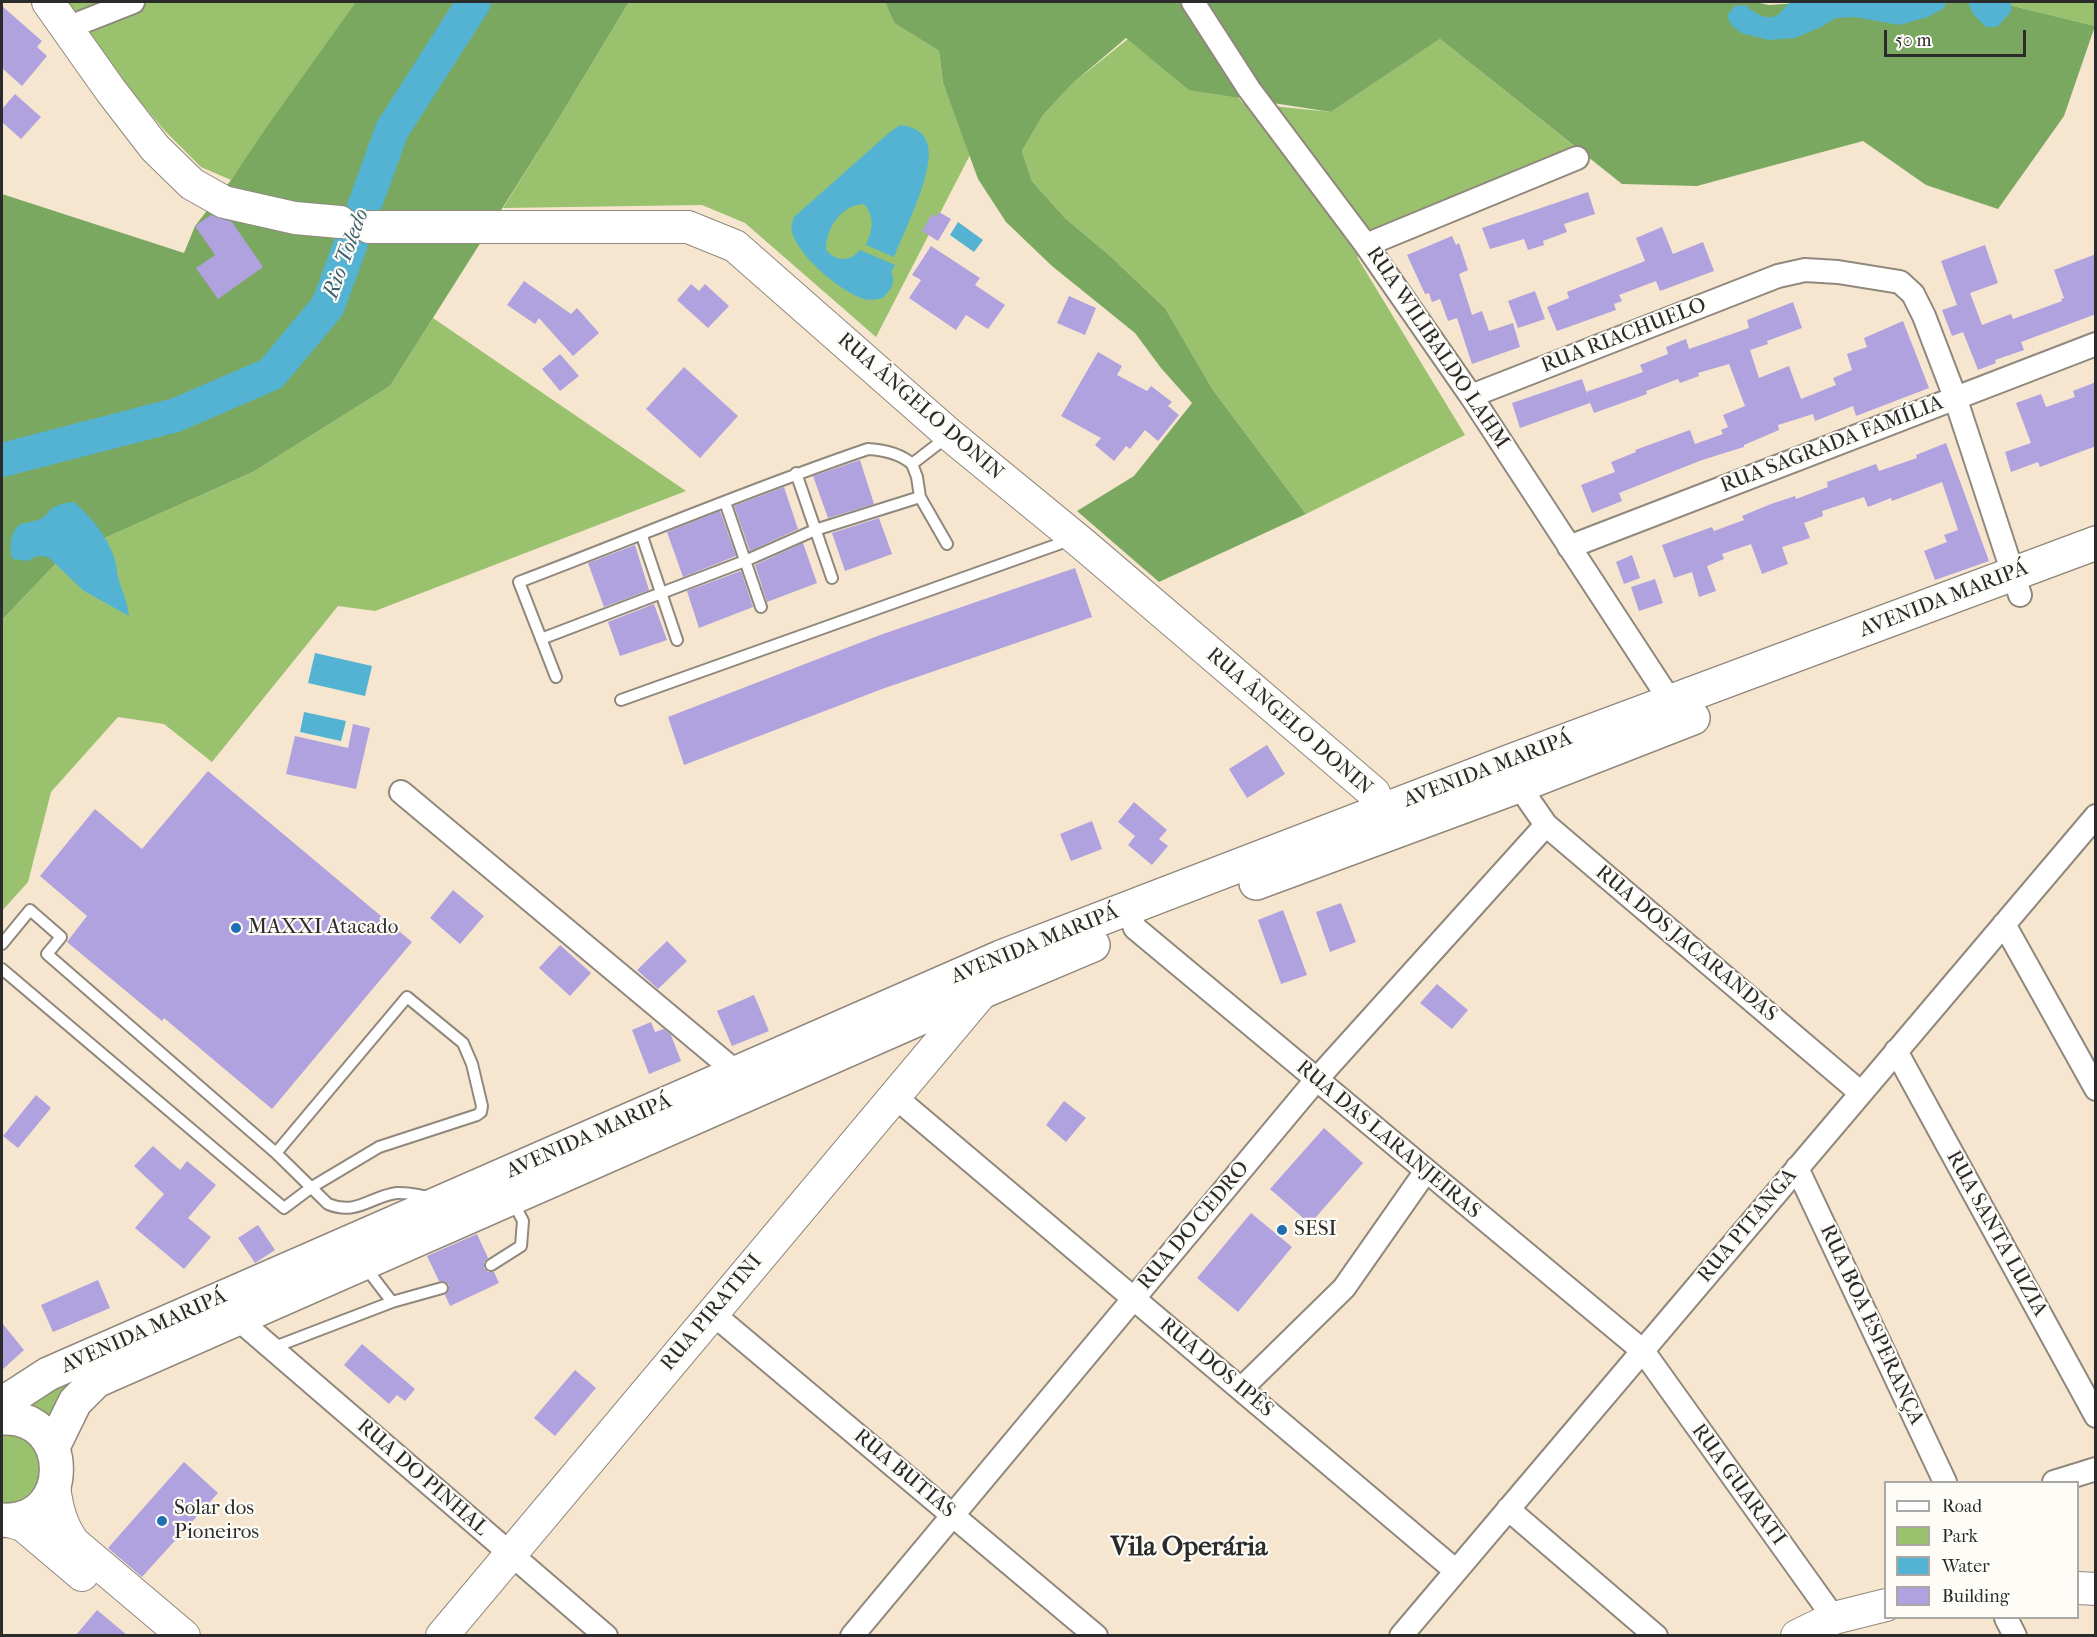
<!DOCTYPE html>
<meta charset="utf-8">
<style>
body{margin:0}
#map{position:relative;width:2097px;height:1637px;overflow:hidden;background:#f6e6cf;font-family:"IM FELL French Canon",serif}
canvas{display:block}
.frame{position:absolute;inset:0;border:3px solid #2b2b2b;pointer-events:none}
.legend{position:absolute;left:1884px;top:1481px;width:195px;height:138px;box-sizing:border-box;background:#fdfcf7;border:2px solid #a9a8a5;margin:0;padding:8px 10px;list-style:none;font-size:18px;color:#2b2b2b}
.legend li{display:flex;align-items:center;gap:12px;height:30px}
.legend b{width:30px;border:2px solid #a9a8a5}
.scale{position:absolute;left:1884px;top:30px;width:142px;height:27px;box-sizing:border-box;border:3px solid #2b2b2b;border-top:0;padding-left:8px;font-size:18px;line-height:21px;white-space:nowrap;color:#2b2b2b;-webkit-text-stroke:4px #fdfcf7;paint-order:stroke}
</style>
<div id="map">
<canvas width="2097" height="1637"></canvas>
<div class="frame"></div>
<ul class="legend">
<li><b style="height:8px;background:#fff"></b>Road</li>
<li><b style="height:16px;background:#9ac26e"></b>Park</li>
<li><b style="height:16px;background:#54b3d2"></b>Water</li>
<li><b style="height:16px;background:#b0a1df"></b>Building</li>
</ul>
<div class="scale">50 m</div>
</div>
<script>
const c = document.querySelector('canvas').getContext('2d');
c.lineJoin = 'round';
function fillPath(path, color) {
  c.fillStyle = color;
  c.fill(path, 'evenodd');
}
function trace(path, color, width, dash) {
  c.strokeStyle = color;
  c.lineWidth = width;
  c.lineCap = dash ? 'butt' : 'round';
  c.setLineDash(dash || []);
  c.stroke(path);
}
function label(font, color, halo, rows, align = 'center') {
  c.font = font + ' "IM FELL French Canon",serif';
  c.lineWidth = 4.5;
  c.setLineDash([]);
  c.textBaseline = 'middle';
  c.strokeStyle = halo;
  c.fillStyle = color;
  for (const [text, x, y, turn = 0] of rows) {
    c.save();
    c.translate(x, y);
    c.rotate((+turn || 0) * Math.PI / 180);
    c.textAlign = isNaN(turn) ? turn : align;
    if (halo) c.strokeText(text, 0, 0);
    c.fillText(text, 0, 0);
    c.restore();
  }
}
const green = new Path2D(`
 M67 2H358L231 180 201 167 165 131 115 72Z
 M629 2H885L894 23 939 51 943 83 970 155 876 337 745 223 702 205 503 208 553 128Z
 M1997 2H2095V26Z
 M1160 13 1243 103 1331 112 1440 39 1589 158 1357 257 1465 435 1306 514 1213 390 1165 308 1109 255 1065 218 1032 181 1022 151 1043 115 1072 84Z
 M433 318 686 491 375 611 338 606 212 762 164 724 118 717 51 792 28 882 2 911V620L62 557 253 472 390 386Z
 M103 1361 51 1431 21 1411 54 1382Z
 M2 1434C7 1434 15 1434 20 1436 54 1450 43 1506 2 1503Z`);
const forest = new Path2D(`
 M356 2H629L553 128 390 386 253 472 62 557 2 620V194L184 253 195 226 231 180 266 128Z
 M885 2H1755L1769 5 1815 2H1997L2095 26 2064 116 1998 209 1926 185 1863 141 1697 186 1622 184 1440 39 1331 112 1189 90 1126 38 1072 84 1043 115 1022 151 1032 181 1065 218 1109 255 1165 308 1213 390 1306 514 1159 582 1077 511 1134 476 1192 403 1161 368 1135 333 1052 266 1006 222 978 179 943 83 939 51 894 23Z`);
const water = new Path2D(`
 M1791 2H1946L1944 8 1928 17 1899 25 1855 17 1836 18 1821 27 1795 38 1769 40 1741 33 1731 25 1727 15 1735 6 1745 5C1754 13 1770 24 1781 12 1785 8 1786 5 1791 2Z
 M1968 2H2011V12L1997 27H1986L1973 14Z
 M901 125C914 127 925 132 928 146 934 173 904 231 894 257L866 245C873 228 875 218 864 204 841 205 826 228 826 250 837 262 850 262 860 250L895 265 891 272C897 283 890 290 883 298 877 299 870 301 864 299 841 292 801 258 793 235 790 228 792 224 794 217L891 131Z
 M958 222 983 240 974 252 950 235Z
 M74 502C92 518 108 537 115 560 117 568 117 576 120 584 124 595 128 604 129 616L84 591 48 557 37 556 28 561 13 559C8 550 10 530 21 524 27 522 34 522 40 519 45 517 47 513 51 509 58 504 66 503 74 502Z
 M315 653 372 666 365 696 308 683Z
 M304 712 346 721 341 741 300 732Z`);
const river = new Path2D(`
 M2 460 176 415 271 374 328 306 392 130 474 2`);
const building = new Path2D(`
 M2 6 42 41 37 47 47 56 22 86 2 68Z
 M15 94 41 117 21 139 2 122V109Z
 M1588 192 1595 214 1564 224 1567 232 1543 241 1544 245 1528 250 1524 239 1490 249 1482 228Z
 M939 212 951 219 938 241 922 231 932 214 936 217Z
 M211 215 232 222 263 267 218 299 196 268 215 255 195 226Z
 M1662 227 1673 254 1703 242 1714 271 1660 291 1656 281 1619 295 1622 301 1614 304 1616 310 1557 331 1547 307 1569 298 1567 292 1645 261 1636 238Z
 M1452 236 1456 245 1459 243 1468 270 1459 274 1472 315 1482 311 1489 331 1513 323 1520 347 1472 364 1457 318 1448 321 1440 299 1432 302 1429 293 1425 294 1407 255Z
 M1985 245 1998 283 1970 293 1982 325 2011 314 2013 319 2062 301 2061 299 2064 298 2054 270 2096 254V314L2021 342 2024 350 1995 360 1996 363 1978 370 1963 332 1952 336 1942 310 1957 305 1941 261Z
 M931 246 980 278 975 285 1005 305 988 329 966 315 956 330 909 298 921 280 912 275Z
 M524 281 571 314 577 308 599 333 573 356 539 318 535 324 507 305Z
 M691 284 699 291 705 284 729 306 708 328 677 300Z
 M1535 291 1545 319 1518 328 1508 301Z
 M1069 296 1096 308 1085 335 1057 323Z
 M1793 302 1802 328 1767 341 1768 344 1750 350 1759 378 1789 366 1801 399 1836 385 1833 378 1852 370 1847 354 1867 347 1864 338 1903 321 1929 388 1856 416 1853 406 1815 421 1813 414 1778 425 1779 430 1744 445V447L1702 460 1619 493 1622 501 1592 513 1581 485 1615 472 1611 462 1636 452 1635 450 1690 430 1695 444 1723 434 1721 430 1728 427 1723 415 1745 406 1729 364 1698 373 1699 376 1680 383 1678 379 1646 391 1647 394 1594 413 1586 392 1643 372 1640 365 1668 354 1666 347 1686 339 1689 349 1749 328 1747 320Z
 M1098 352 1122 366 1117 375 1147 391 1151 386 1172 402 1168 406 1179 415 1158 441 1145 430 1130 449 1126 446 1114 461 1095 445 1101 438 1061 416Z
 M560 354 579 376 560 391 542 369Z
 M684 367 738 416 700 458 646 409Z
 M1582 379 1590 403 1520 428 1512 403Z
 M2096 382V446L2040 467 2038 462 2011 472 2005 452 2031 443 2016 403 2041 394 2046 407 2075 397 2073 391Z
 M1946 443 1989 561 1935 580 1924 551 1947 542 1944 535 1958 530 1942 482 1892 501 1891 498 1868 507 1864 497 1822 511 1823 516 1804 523 1810 538 1782 547 1788 564 1762 574 1751 544 1722 554 1724 559 1707 566 1716 591 1699 597 1692 572 1674 578 1662 545 1712 527 1714 531 1744 520 1742 516 1771 504 1795 496 1796 499 1828 487 1827 482 1876 464 1879 471 1917 458 1916 455Z
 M860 460 874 504 828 518 813 476Z
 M784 487 798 529 750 551 734 506Z
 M720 511 736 556 683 577 667 532Z
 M879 518 892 554 845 571 832 533Z
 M803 543 817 583 767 602 755 565Z
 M635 545 649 590 604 607 588 563Z
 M1632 555 1640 578 1624 584 1616 562Z
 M1075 568 1092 617 882 689 684 765 668 717 880 635Z
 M741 571 753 607 699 628 687 591Z
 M1655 579 1663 603 1639 611 1631 587Z
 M654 604 667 640 620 656 608 622Z
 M353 724 370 728 356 789 286 774 295 736 348 748Z
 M1267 745 1285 774 1247 798 1229 769Z
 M208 771 412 942 272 1109 164 1018 162 1021 67 942 87 916 40 876 95 809 142 849Z
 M1134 802 1167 830 1159 839 1168 846 1152 865 1128 845 1135 836 1118 822Z
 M1092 821 1102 849 1071 861 1060 834Z
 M453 890 484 916 460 944 430 918Z
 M1341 903 1356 942 1330 952 1316 912Z
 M1283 910 1307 975 1281 984 1258 920Z
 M667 941 687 961 658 989 637 970Z
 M560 945 591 973 570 996 539 968Z
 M1437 984 1468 1010 1452 1029 1420 1003Z
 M754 995 769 1031 732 1046 717 1011Z
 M651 1022 655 1032 664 1029 671 1035 681 1061 649 1074 632 1030Z
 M36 1095 51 1108 18 1148 3 1136Z
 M1064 1101 1086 1118 1066 1142 1046 1125Z
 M1324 1128 1363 1163 1310 1224 1270 1189Z
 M153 1146 180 1170 187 1161 216 1185 188 1218 211 1237 184 1269 135 1228 164 1194 134 1166Z
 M1251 1213 1292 1247 1238 1312 1197 1278Z
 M258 1225 275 1250 255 1263 238 1238Z
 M477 1234 488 1258 484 1262V1268L488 1272H494L499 1283 450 1306 445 1295 449 1290V1285L444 1281H439L427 1256Z
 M98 1280 110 1308 53 1332 41 1305Z
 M2 1323 24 1350 2 1370Z
 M362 1344 415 1389 405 1401 397 1395 389 1404 344 1365Z
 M575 1370 596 1388 555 1436 534 1418Z
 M184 1462 218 1493 142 1577 108 1548Z
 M97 1610 127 1635H76Z`);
const lane = new Path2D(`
 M912 464 917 477 920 497 947 544
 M796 473 832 578
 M725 502 761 607
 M642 536 677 640
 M541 639 745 561 815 530 920 497
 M556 677 519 582C635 538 750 489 868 449 883 450 901 454 912 464L947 437
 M621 700 1070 540
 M2 944 30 910 61 937 47 954 276 1153 328 1204C357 1216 371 1196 397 1193 408 1192 420 1196 430 1197
 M2 969 284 1208 312 1187 379 1147 477 1115 481 1112 482 1106 472 1064 463 1043 407 997 276 1153
 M491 1265 521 1246 523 1221 513 1202
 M366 1268 392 1302 442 1288
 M272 1348 392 1302`);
const street = new Path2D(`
 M1193 2 1249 89 1366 245 1471 396 1671 702 1675 712
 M67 28 133 2
 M1366 245 1577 158
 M1471 396 1778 276 1805 270 1838 272 1900 282 1913 294 1924 316 1955 397 2020 595
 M1569 547 2096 344
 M1515 772 1528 799 1546 825 1861 1093
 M401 792 736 1072
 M1128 908 1135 928 1643 1351 1834 1618
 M2004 924 2096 1089
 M1896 1051 2096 1416
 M894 1096 1456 1571
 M1797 1168 1945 1482
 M235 1307 238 1319 606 1636
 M712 1313 1096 1636
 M1241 1389 1344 1288 1426 1171
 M2054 1482 2096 1469
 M1508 1509 1656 1636
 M2006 1618 2015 1636
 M852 1636 1316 1080 1546 825
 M1401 1636 2096 816`);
const secondary = new Path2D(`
 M48 2 111 91 155 148 192 184 224 202 295 218 340 222
 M369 227H688L735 246 950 435 1083 544 1374 793 1381 811
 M54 1487C57 1508 61 1526 74 1543L184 1636
 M9 1521 23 1525 82 1575
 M2078 1588 2096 1589
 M442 1636 983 991
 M1797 1636 1834 1618 1886 1605`);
const primary = new Path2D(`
 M1256 883 1521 785 1693 718
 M2 1408 8 1400 48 1374 1001 957 1511 761 2096 543
 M2 1418C75 1414 74 1525 2 1520
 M53 1447 75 1402 96 1381 932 1013 1093 945`);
const markers = [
 [236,928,6,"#1f6fb2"],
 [1282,1230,6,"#1f6fb2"],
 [162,1521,6,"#1f6fb2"]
];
const streetNames = [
 ["RUA RIACHUELO",1624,336,-21],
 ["RUA WILIBALDO LAHM",1437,348,56],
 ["RUA ÂNGELO DONIN",920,407,41],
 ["RUA SAGRADA FAMÍLIA",1832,445,-21],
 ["AVENIDA MARIPÁ",1944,600,-21],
 ["RUA ÂNGELO DONIN",1289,722,41],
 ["AVENIDA MARIPÁ",1488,770,-21],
 ["RUA DOS JACARANDAS",1686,944,40],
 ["AVENIDA MARIPÁ",1035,945,-22],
 ["AVENIDA MARIPÁ",589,1137,-24],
 ["RUA DAS LARANJEIRAS",1388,1140,40],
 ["RUA DO CEDRO",1194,1226,-50],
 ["RUA PITANGA",1748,1226,-50],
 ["RUA SANTA LUZIA",1996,1234,61],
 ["RUA PIRATINI",712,1313,-50],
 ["RUA BOA ESPERANÇA",1871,1325,65],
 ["AVENIDA MARIPÁ",144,1332,-24],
 ["RUA DOS IPÊS",1216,1368,40],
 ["RUA BUTIAS",904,1474,40],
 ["RUA DO PINHAL",422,1478,41],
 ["RUA GUARATI",1738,1485,54]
];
const poiNames = [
 ["MAXXI Atacado",248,928],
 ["SESI",1294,1230],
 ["Solar dos",174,1509],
 ["Pioneiros",174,1533]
];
const waterNames = [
 ["Rio Toledo",347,254,-70]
];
const districtNames = [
 ["Vila Operária",1189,1548]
];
fillPath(green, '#9ac26e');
fillPath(forest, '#7ba861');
fillPath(water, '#54b3d2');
trace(river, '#54b3d2', 34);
fillPath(building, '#b0a1df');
trace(lane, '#90887d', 14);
trace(street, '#90887d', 26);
trace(secondary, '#90887d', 34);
trace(primary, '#90887d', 36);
trace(lane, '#fff', 10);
trace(street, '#fff', 22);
trace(secondary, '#fff', 32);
trace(primary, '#fff', 33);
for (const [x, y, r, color] of markers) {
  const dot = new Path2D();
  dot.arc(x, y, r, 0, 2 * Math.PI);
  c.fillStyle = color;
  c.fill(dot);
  trace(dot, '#fdfcf7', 2);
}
label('21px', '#2b2b2b', '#fdfcf7', streetNames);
label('21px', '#2b2b2b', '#fdfcf7', poiNames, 'left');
label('italic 22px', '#3b616e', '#fdfcf7', waterNames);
label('bold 27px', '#2b2b2b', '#fdfcf7', districtNames);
</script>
